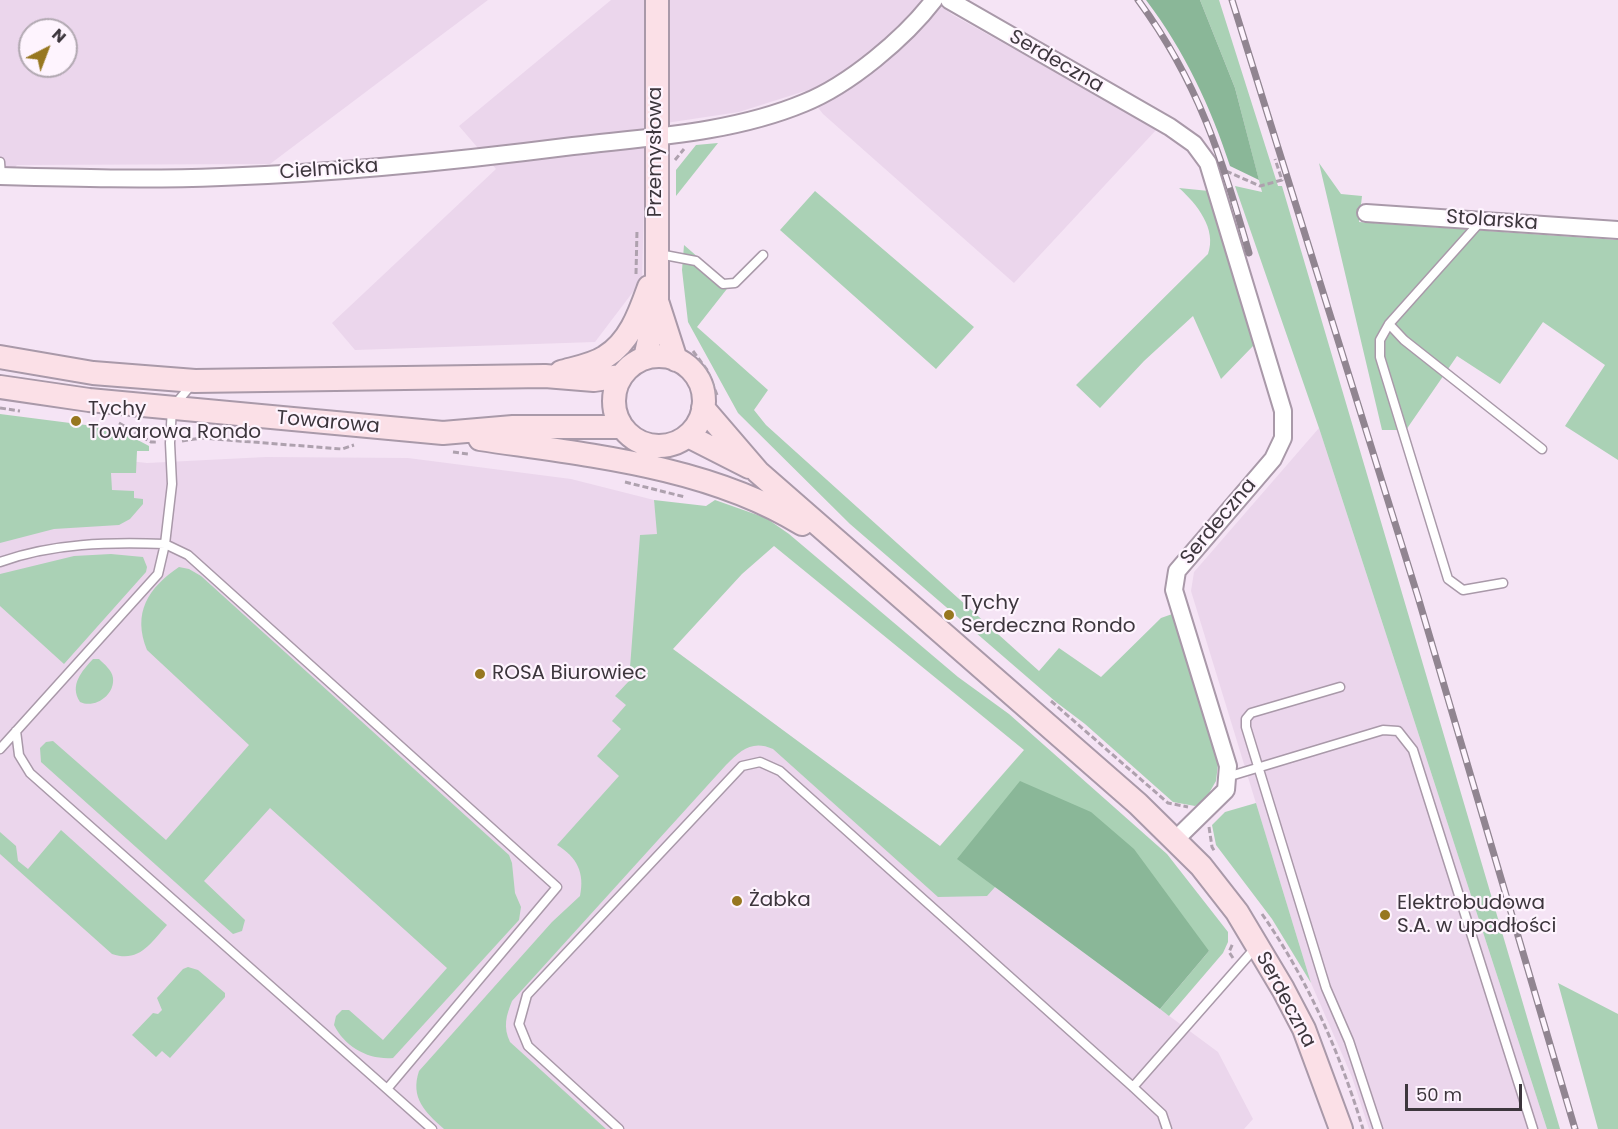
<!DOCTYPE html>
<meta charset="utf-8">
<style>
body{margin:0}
#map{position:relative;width:1618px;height:1129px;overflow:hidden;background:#f5e4f5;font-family:Poppins,sans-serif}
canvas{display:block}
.north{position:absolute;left:18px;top:18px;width:60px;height:60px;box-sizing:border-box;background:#fef4fe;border:2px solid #b1a8b1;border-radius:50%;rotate:42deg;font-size:16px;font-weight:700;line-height:24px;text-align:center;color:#3d363d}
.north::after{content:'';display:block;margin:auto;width:21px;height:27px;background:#977720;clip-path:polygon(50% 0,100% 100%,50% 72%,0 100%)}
.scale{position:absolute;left:1405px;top:1084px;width:117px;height:27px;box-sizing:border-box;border:3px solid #3d363d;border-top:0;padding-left:8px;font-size:18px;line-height:21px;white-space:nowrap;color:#3d363d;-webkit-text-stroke:4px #fef4fe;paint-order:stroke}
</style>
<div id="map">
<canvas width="1618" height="1129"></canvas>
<div class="north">N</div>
<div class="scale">50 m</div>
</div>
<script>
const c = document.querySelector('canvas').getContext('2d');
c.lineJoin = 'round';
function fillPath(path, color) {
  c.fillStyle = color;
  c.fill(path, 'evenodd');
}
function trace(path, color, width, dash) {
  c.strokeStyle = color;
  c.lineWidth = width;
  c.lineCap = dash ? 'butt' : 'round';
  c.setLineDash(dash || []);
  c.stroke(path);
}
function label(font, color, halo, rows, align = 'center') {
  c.font = font + ' Poppins,sans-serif';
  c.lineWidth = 4.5;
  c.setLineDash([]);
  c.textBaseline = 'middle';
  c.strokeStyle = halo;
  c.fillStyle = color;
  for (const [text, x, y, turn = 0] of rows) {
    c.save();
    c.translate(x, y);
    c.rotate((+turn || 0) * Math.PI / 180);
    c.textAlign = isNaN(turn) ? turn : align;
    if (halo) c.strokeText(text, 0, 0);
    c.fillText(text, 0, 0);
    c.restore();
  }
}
const built = new Path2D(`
 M0 0H488L270 164 17 165 0 184ZM30 30H66V66H30Z
 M611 0H933L953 15 1157 129 1014 283 823 114 805 91 739 112 646 126 642 280 595 342 355 350 332 323 496 169 459 126Z
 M1319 428 1547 1129H1369L1352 1077 1311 983 1191 591 1194 572Z
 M0 446 147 463 266 457 408 458 571 479 654 500 673 649 1218 1052 1253 1119 1244 1129H0Z`);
const green = new Path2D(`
 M1200 0H1219L1278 186H1282L1560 1129H1547L1319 428 1235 186 1262 192 1235 88Z
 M718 143 676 196V170L696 145Z
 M1319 163 1341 194 1362 196 1359 222 1618 240V460L1565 426 1605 365 1543 322 1500 384 1457 356 1406 430H1382Z
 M1179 188 1209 191 1254 345 1221 379 1193 316 1144 361 1100 408 1076 385 1208 254C1217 229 1197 204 1179 188Z
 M815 191 974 327 936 369 780 230Z
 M684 245 730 285 697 327 768 390 754 410 766 425 1039 671 1059 648 1101 677 1161 618 1175 613 1219 756 1216 781 1205 800 1195 806 1173 802 1085 724 1056 702 850 524 738 413 688 322 682 270Z
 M0 414 117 429 149 446V451H137L136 473H111L112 490 134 491V498L143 499V504L130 519 119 525 54 529 0 543Z
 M654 500 706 506 715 500 766 518 789 534 958 677 1009 714 1167 854 1228 932V942L1223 953 1169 1016 1160 1009 1209 951 995 887 987 896 938 897 773 749C752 740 741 750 726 765L512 1001C506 1016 503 1027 510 1042L606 1129H444C425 1112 410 1098 419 1071L552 922 580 896C585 873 577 857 557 845L619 776 597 756 621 729 612 721 626 705 615 696 629 681 640 535 657 534ZM774 546 1024 750 940 846 673 649 742 574Z
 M111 554 143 557 147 567 146 572 64 664 0 606V574L74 556Z
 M179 567 189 569 201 576 509 855 512 863 515 893 521 907 519 920 393 1058C368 1060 345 1047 334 1025L336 1016 342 1010H349L383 1040 447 968 270 808 204 881 245 920 242 931 233 934 41 762 40 748 46 742 53 741 166 840 249 745 147 650C132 613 148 588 179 567Z
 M93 659H99C104 664 112 670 113 678 115 695 95 709 80 702 69 685 82 671 93 659Z
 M1256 803 1311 983 1272 919 1216 845 1212 825 1225 812Z
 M61 830 167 925C150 944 139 963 112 954L0 854V832L16 846 18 861 28 869Z
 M188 967 198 970 225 993V997L170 1058 162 1051 156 1057 132 1035 153 1013 158 1014 162 1010 157 998 183 969Z
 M1558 983 1618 1014V1129H1598Z`);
const forest = new Path2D(`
 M1146 0H1200L1235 88 1259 180 1230 166C1211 107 1184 50 1146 0Z
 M1020 781 1091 812 1134 849 1209 951 1160 1009 957 859Z`);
const path = new Path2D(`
 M675 160 684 149
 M1226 171 1260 186 1282 180 1275 159
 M636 274 637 230
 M693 351 707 370 717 395
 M0 408 20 411
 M119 423 151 442H158
 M182 441 201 438 342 449 354 445
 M453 452 468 454
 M625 482 685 497
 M1051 701 1168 803 1188 807
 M1209 827 1212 847 1215 852
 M1262 914C1308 980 1340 1053 1363 1129
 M1233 958 1229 952 1233 943`);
const lane = new Path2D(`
 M0 162 1 176
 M1481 221 1389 324 1380 340V357L1448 579 1463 590 1503 583
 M659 254 696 261 723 284 735 283 763 255
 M1389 324 1404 340 1542 449
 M193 383 172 408 170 443 172 484 165 544 188 555 557 887 387 1089 432 1129
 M0 562C53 543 109 542 165 544L158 574 0 749
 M1340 687 1251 713 1246 719V727L1326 988 1349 1041 1378 1129
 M16 731 19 755 30 773 387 1089
 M1227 777 1383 730 1398 731 1413 750 1533 1129
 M1133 1087 1256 947
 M619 1129 528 1046 519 1024 527 995 742 766 760 762 780 771 1133 1087 1162 1114 1167 1129`);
const street = new Path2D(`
 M949 0 1170 127 1194 144 1208 163 1283 411V438L1273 459 1177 571 1174 590 1228 766 1226 790 1175 840
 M0 176C74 178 148 180 221 177 339 173 456 161 573 146 650 137 732 133 804 103 849 85 905 38 934 0
 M1366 213 1618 230`);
const secondary = new Path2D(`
 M658 304 676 360
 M614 401a45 45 0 1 1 90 0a45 45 0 1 1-90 0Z
 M0 357 93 373 195 381 545 376 594 380 621 376
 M645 358 657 303V0
 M561 372C575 368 593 365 605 357 630 342 640 312 649 287
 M0 387 89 400 443 433 513 427H621
 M703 408 758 472 1138 804 1201 866 1237 912 1283 989 1304 1029 1341 1129
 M688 436 749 467
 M480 439C587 455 708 466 802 524`);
const rail = new Path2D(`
 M1138 0C1199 83 1221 156 1249 253
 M1232 0 1418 597 1575 1129`);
const markers = [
 [76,421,6,"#977720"],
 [949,615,6,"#977720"],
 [480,674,6,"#977720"],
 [737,901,6,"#977720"],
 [1385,915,6,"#977720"]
];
const streetNames = [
 ["Serdeczna",1056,62,30],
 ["Przemysłowa",656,152,-90],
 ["Cielmicka",329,170,-4],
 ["Stolarska",1492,221,4],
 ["Towarowa",328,423,5],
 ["Serdeczna",1219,522,-50],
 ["Serdeczna",1285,1000,62]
];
const poiNames = [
 ["Tychy",88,410],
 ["Towarowa Rondo",88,433],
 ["Tychy",961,604],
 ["Serdeczna Rondo",961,627],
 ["ROSA Biurowiec",492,674],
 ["Żabka",749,901],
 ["Elektrobudowa",1397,904],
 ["S.A. w upadłości",1397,927]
];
fillPath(built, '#ebd6ec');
fillPath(green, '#aad1b5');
fillPath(forest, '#8ab798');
trace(lane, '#a999a9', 11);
trace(street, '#a999a9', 20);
trace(secondary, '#a999a9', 26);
trace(path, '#aea1ae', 3, [6, 3]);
trace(lane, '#fff', 8);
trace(street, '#fff', 16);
trace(secondary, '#fbe0e7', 22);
trace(rail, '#918591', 7);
trace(rail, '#fef4fe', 4.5, [14]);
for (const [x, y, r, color] of markers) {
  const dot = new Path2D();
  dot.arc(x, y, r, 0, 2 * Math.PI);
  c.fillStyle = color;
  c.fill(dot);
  trace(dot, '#fef4fe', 2);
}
label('20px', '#3d363d', '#fef4fe', streetNames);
label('20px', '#3d363d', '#fef4fe', poiNames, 'left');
</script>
